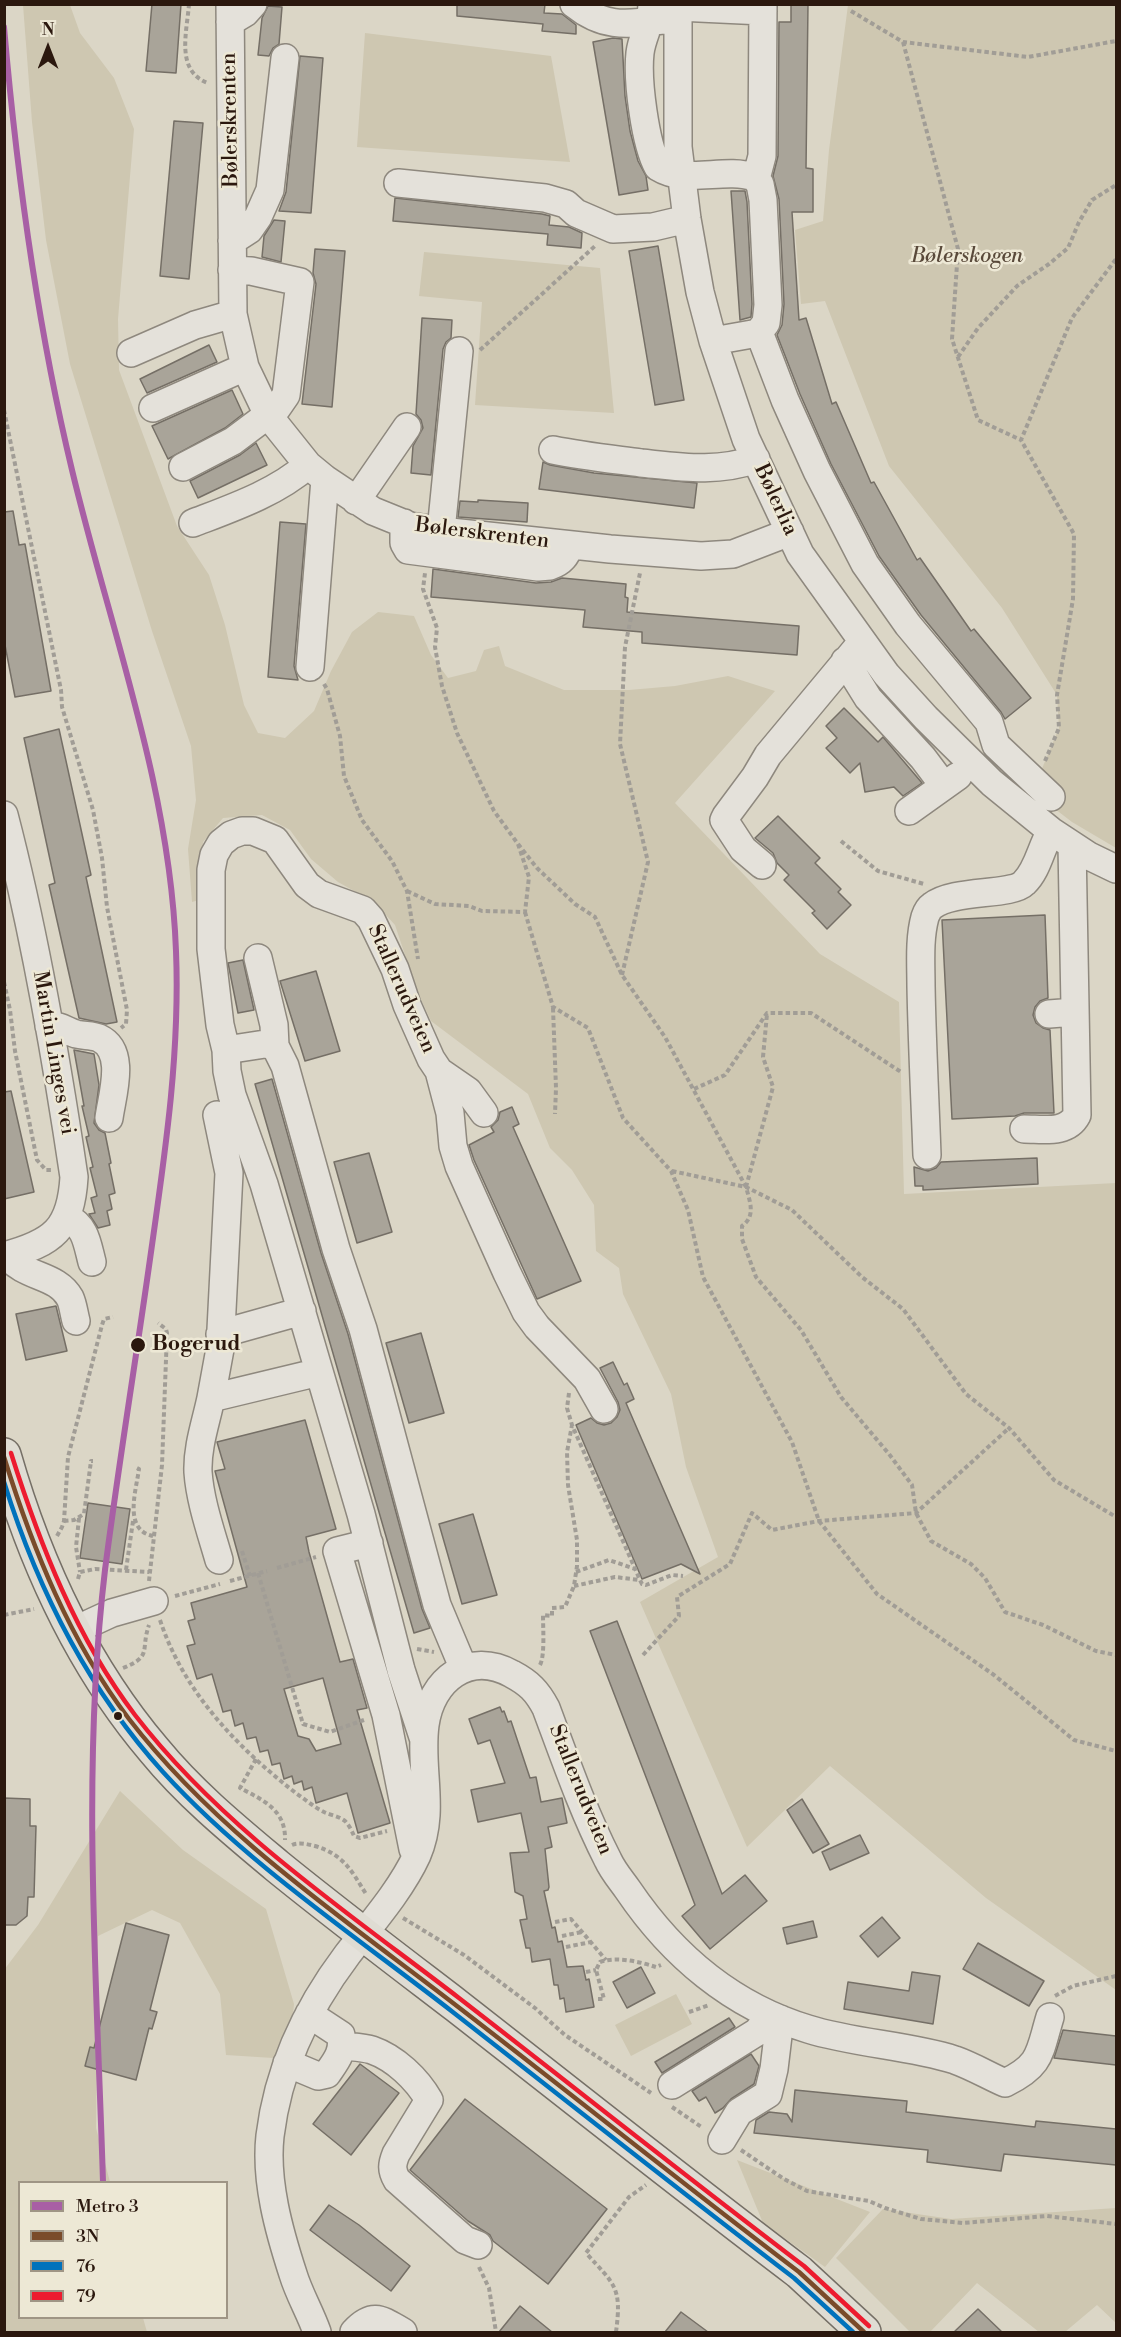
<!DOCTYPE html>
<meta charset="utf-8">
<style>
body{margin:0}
#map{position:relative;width:1121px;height:2337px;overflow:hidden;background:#dbd6c6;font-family:"Libre Bodoni",serif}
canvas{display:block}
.frame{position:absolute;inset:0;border:6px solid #2b180e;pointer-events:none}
.legend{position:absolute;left:18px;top:2181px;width:210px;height:138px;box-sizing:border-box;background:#ede8d5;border:2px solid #9f9585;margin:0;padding:8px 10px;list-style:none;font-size:18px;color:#2b180e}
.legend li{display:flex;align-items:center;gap:12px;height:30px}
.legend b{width:30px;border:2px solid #9f9585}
.north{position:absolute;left:18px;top:18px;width:60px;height:60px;-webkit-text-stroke:4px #ede8d5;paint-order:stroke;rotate:0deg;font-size:16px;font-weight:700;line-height:24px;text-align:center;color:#2b180e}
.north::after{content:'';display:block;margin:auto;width:21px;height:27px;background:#2b180e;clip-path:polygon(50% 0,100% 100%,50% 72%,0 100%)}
</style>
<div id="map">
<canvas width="1121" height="2337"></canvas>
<div class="frame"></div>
<ul class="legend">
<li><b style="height:8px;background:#a85fa5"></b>Metro 3</li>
<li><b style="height:8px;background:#7a4b2a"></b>3N</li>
<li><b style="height:8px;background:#0072bc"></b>76</li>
<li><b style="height:8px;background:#ed1b2f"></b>79</li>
</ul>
<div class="north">N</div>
</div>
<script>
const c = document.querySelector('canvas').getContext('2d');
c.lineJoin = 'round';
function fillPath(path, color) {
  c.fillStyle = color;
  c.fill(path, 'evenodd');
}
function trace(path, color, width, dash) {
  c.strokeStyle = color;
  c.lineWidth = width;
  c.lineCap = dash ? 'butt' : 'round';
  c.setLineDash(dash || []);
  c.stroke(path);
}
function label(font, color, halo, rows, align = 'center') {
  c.font = font + ' "Libre Bodoni",serif';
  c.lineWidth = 5;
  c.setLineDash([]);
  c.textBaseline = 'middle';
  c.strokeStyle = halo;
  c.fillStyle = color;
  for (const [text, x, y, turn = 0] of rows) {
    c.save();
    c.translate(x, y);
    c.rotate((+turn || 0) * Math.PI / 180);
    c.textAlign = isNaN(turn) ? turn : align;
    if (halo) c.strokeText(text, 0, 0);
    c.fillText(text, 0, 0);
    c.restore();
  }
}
const green = new Path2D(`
 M23 5H70L80 33 114 78 134 129 118 319 119 370 177 526 209 575 225 625 244 705 258 733 285 738 314 711 331 671 352 632 378 612 414 616 431 655 448 678 476 671 484 650 499 646 505 666 564 690H629L675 686 728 676 775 691 675 803 820 954 899 1002 904 1194 1116 1183V1990L986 1898 830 1766 747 1847 640 1602 718 1557 686 1467 671 1394 623 1294 619 1268 596 1251 594 1205 572 1170 550 1148 528 1094 431 1021 417 991 395 925 374 902 338 882 311 859 290 830 262 815 223 818 203 842 199 900 192 902 188 849 196 800 191 746 152 631 70 364 46 240 32 122Z
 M848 5H1116V848L1072 822 1029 789 1041 771 1059 728 1057 695 1002 608 889 466 825 301 801 304 795 230 823 221 829 150Z
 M365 33 551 56 570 162 357 147Z
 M424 252 600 268 614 413 475 405 482 302 419 296Z
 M120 1791 183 1850 266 1909 294 2004 289 2059 226 2055 220 1994 180 1923 152 1910 98 1936 96 2128 110 2182H20V2318H143L147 2332H5L4 1970 38 1925Z
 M676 1994 692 2024 631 2056 615 2025Z
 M737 2160 870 2212 825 2267 763 2223Z
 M1116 2208V2323L1097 2305 1065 2332H1039L977 2283 930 2332H910L836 2258 883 2209 951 2219Z`);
const building = new Path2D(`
 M152 4H181L176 73 146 71Z
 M457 4H545L544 13 562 14 576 25V34L542 31 543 24 457 16Z
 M791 4H808L806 168 813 169V212H792L799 320 806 318 832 404 836 402 871 483 874 482 917 560 920 558 971 631 974 629 1031 698 1005 719 1001 712 921 615 879 556 831 464 800 394 777 335 782 325 784 304 779 199 773 176 778 156 779 22H791Z
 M268 6 282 7 279 44 273 48 269 56 258 55 262 18Z
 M613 38 622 39 625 96 630 131 638 161 646 176 648 190 619 195 593 42Z
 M300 56 323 58 311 213 279 211 286 192Z
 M174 121 203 123 189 279 160 276Z
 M731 191H745L747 202 752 304 751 317 740 320Z
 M395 198 542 214 550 216 549 225 569 227 582 233 581 248 547 245 548 234 393 221Z
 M274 220 285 221 281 262 262 257 264 236Z
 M658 246 684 400 655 405 629 251Z
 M315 249 345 251 332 407 302 404 316 284 313 273Z
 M422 318 452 320 451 338 446 342 443 349 431 475 411 473 413 446 423 428 421 420 416 414Z
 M209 345 217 362 147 393 140 379Z
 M232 390 243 414 225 428 168 459 152 426Z
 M256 443 267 465 198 498 190 481 240 455Z
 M543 462 550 465 594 473 697 483 694 508 539 489Z
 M478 500 528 503 527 522 458 517 460 501 478 502Z
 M13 511 19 545 25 544 51 691 15 697 4 640V512Z
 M280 522 306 524 294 666 298 680 268 677Z
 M433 569 536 583 551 582 562 578 626 584 625 597 628 598 627 612 799 626 797 655 642 643V632L583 627 585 610 431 597Z
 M844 708 878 742 883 737 922 783 903 796 894 787 865 792 860 763 850 773 826 748 837 738 826 726Z
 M59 729 91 875 86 877 117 1022 106 1024 79 1018 49 885 55 883 24 738Z
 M778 816 820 858 815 863 841 889 838 892 851 905 827 929 812 913 815 911 784 880 789 875 777 863 773 853 755 838Z
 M1045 915 1048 998 1040 1001 1035 1007 1033 1015 1036 1023 1043 1028 1050 1030 1054 1113H1024L1015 1116 952 1119 942 920Z
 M243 960 254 1010 238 1013 228 963Z
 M316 971 340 1051 305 1061 280 981Z
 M74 1050 94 1054 99 1085 94 1123 99 1130 105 1133 111 1163 109 1164 115 1193 109 1195 112 1209 107 1211 110 1225 98 1228 89 1214 95 1213 91 1198 97 1196 90 1168 93 1167 86 1137 89 1136 82 1106H84Z
 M272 1079 321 1253 348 1334 422 1609 430 1628 414 1633 255 1084Z
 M11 1091 34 1192 4 1199V1092Z
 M512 1107 519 1124 513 1127 581 1281 537 1299 474 1160 469 1145 494 1132 491 1127 498 1120 500 1112Z
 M369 1153 392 1232 357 1243 334 1162Z
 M1037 1158 1038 1184 923 1190V1186H915L914 1167 928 1171 936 1168 941 1162Z
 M56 1306 67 1351 26 1360 16 1314Z
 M421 1333 444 1413 409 1423 386 1343Z
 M613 1362 624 1385 627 1383 634 1399 626 1403 700 1574 681 1564 642 1579 576 1425 591 1418 597 1423 604 1425 611 1423 617 1417 620 1410 618 1402 600 1368Z
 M305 1420 336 1529 306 1537 309 1552 340 1662 353 1659 367 1708 357 1710 390 1823 358 1833 347 1793 316 1803 312 1787 304 1790 302 1781 294 1784 292 1776 284 1779 280 1763 272 1765 268 1750 260 1752 256 1737 247 1739 243 1723 235 1726 231 1710 223 1712 212 1674 197 1679 187 1646 195 1644 188 1621 195 1619 191 1603 247 1587 215 1471 225 1469 217 1442ZM323 1678 341 1744 316 1751 309 1739 298 1736 284 1689Z
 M88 1503 130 1509 122 1564 80 1558Z
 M473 1514 497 1595 462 1604 439 1524Z
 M617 1621 722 1894 745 1875 767 1901 710 1949 682 1916 695 1905 590 1631Z
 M500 1707 502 1712 504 1711 508 1722 511 1721 530 1778 536 1777 541 1802 562 1798 567 1823 548 1827 552 1847 545 1849 549 1887 548 1890 544 1891 552 1928 555 1927 558 1942 562 1941 567 1967 583 1966 586 1980 589 1979 594 2007 566 2012 564 1998 560 1999 558 1985H554L550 1959 532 1962 530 1948H526L520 1920 527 1919 523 1896 515 1892 510 1853 529 1852 521 1813 478 1822 471 1790 505 1783 490 1740 478 1744 469 1719Z
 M4 1798 30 1799V1826H36L34 1897H28L27 1916 16 1925H4Z
 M802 1799 829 1844 813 1853 787 1810Z
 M860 1835 869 1853 830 1870 822 1852Z
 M882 1917 900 1938 878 1957 860 1936Z
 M813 1921 817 1937 787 1944 783 1928Z
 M126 1923 169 1935 150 2010 157 2012 152 2029 149 2028 136 2080 85 2066 90 2047 94 2048Z
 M978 1943 1044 1981 1029 2006 963 1969Z
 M641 1967 655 1993 627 2008 613 1982Z
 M912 1972 940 1976 933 2024 844 2009 848 1982 909 1991Z
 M729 2018 735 2027 662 2073 655 2062Z
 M1063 2030 1116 2036V2065L1054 2058Z
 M751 2054 759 2066 754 2084 731 2099 723 2108 715 2113 706 2097 699 2101 692 2091Z
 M360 2064 399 2093 351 2155 313 2124Z
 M795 2090 907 2101 906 2112 1035 2127 1036 2121 1116 2129V2165L1004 2154 1001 2171 927 2162 928 2150 754 2133 756 2120 769 2112 787 2114 792 2122Z
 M465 2099 607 2209 548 2284 493 2241 490 2235 468 2221 410 2170Z
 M329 2205 359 2225 410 2266 391 2291 310 2230Z
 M520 2306 552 2332H499Z
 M978 2309 1002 2332H954Z
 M681 2312 708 2332H665Z`);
const path = new Path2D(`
 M189 4C187 32 175 71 208 83
 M851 11 903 42 1028 57 1116 41
 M903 42 958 249 952 339 978 420 1021 440
 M480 350 595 246
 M958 357 978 328 1017 286 1049 264 1068 248 1079 222 1092 200 1116 185
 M4 410 61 690 62 707 93 810 102 858 107 907 127 1010 126 1024 121 1028
 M324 684 327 689 340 736 344 776 362 820 392 861 407 891 418 959
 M1045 761 1059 728 1057 695 1073 599 1074 534 1021 440 1072 318 1116 259
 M841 841 878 871 924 884
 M518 844 537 868 575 904 595 917 622 975 665 1037 746 1187C750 1202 756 1216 742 1226V1239L756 1277 801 1330 841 1397 889 1454 912 1485 916 1513 931 1541 971 1564 985 1578 1005 1612 1043 1625 1096 1651 1116 1655
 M407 891 435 904 469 906 482 911 525 912 529 877 518 844 494 811 457 733 442 686 435 647 437 628 423 589 425 573
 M525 912 553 1007 588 1028 623 1118 671 1171 688 1210 703 1277 792 1442 819 1521 877 1594 994 1675 1074 1740 1116 1751
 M622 975 648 862 620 744 625 647 640 573
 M4 982 10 1010 15 1051 37 1160 46 1170H51
 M553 1008 556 1088 555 1114
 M694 1089 725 1075 767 1013H811L901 1072
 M672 1171 746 1187 792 1210 862 1277 903 1309 966 1394 1009 1428 1054 1480 1116 1517
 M746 1187 773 1087 763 1057 767 1014
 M569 1393 567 1408 572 1425 640 1580
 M137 1468 139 1469C136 1491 123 1530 153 1536
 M79 1518 76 1547 80 1572
 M64 1521 74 1520 84 1514 91 1461H93
 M57 1536 62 1527 64 1521 68 1457 102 1325 104 1319 113 1317
 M242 1551 250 1576
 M277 1568 316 1557
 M126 1570 133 1521
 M576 1572 609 1560 635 1569
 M258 1573 303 1724 330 1732 364 1720
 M78 1579 80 1572 95 1569 149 1572
 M149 1581 162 1465 167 1333 166 1329 158 1323
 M230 1581 267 1571
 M574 1586 615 1577 640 1580 642 1584 646 1585 672 1575 683 1576
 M175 1596 220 1584
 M4 1615 34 1609
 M160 1620C184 1693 238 1748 297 1794 306 1800 314 1807 324 1812 330 1815 339 1816 345 1821 349 1825 352 1831 354 1836L360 1838 387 1831
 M417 1649 434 1652
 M643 1655 679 1616 677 1597 730 1564 752 1513 772 1530 819 1521 916 1513 1009 1428
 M540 1665C545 1656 543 1628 543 1615L552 1616V1608L565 1607 574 1586 577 1566V1540L568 1485 567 1452 572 1425
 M123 1668C153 1656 140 1651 149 1625
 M256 1759 240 1788C263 1800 286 1810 285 1840
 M292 1845C299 1842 307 1844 315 1846 344 1855 351 1870 366 1894
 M403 1918 464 1955 535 2008 565 2035 651 2093
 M555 1922 571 1919 606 1960
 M562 1936 582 1932
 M566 1947 591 1942
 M586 1972 596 1970
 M1055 1996 1073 1986 1116 1976
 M598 1999H604L596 1970 600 1962C617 1956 640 1962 656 1967L661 1965
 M689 2012 709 2005
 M672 2107 703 2128
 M741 2150 784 2179 807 2191 869 2201 885 2208 921 2219 963 2223 1047 2216 1116 2224
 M479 2267 489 2288 496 2332
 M616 2332C622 2287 615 2285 586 2253L629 2197 646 2185`);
const minor = new Path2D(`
 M230 4 233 314 245 367 268 415 308 465 325 479 373 511 410 526 441 531 610 549 701 556 733 554 790 532
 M574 4C605 29 628 24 664 20
 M652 4C652 22 642 36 640 53 637 80 645 144 658 167 687 185 723 167 754 177L760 184 763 200 768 305 766 323 758 333 713 341
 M678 4V147L687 219 700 292 713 341 746 439 800 554 886 674 926 718 992 783 1051 831 1089 856 1116 869
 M678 7 763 11
 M230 22 245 13 253 4
 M756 179 762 156 763 4
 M398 183 545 198 566 204 576 213 613 229 653 227 687 219
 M232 241 249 230 258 217 270 190 285 58
 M759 332 785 400 817 471 865 564 908 625 989 722 996 745 1051 797
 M131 353 195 325 233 314
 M153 408 245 367
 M553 450C582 456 611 459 641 463 681 467 717 473 756 459
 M183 467 233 441 277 408 286 395 300 282 251 271 232 270
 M356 501 407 427
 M193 523C232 508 276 493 308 465
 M404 523V543L408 550 538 567 550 566C562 562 566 556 570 545
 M441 531 459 351
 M845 661 868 698 923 758 944 786
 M310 667 325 479
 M909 811 958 776
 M4 815C35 934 56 1056 74 1177 71 1229 53 1243 4 1256
 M762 865 743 849 724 820 726 816 755 777 768 755 862 642
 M258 958 274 1025 275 1046
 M1049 1014 1075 1012
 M49 1026C60 1025 66 1031 76 1034 84 1036 92 1035 99 1038 127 1051 112 1095 109 1118
 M226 1050 220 1025 211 949V870L214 855 221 843 231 835 242 831H253L275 840 307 885 319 894 363 910 371 919 395 969 407 1005 431 1059 439 1071 450 1113 453 1146 459 1166 507 1273 526 1312 537 1327 587 1379 604 1409
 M439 1071 468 1091 484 1113
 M1024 1129C1044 1129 1067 1134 1077 1115L1072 845
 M927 1155C925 1099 922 1042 921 986 921 964 919 939 925 917 926 914 929 908 932 906 953 889 1011 896 1024 883 1038 870 1041 847 1051 831
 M67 1217C86 1227 87 1243 92 1262
 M8 1256C25 1278 57 1274 70 1298 73 1304 74 1314 76 1321
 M220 1334 302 1311
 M211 1398 220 1349 229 1173 217 1115
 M369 1543 337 1551 386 1715 413 1849
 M219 1560C211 1532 200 1501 198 1472 197 1447 206 1422 211 1398L319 1372
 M73 1631 112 1613 154 1601
 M423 1737 401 1670 361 1514 264 1184 232 1095 227 1071 226 1050 265 1044 275 1046 285 1066 336 1249 363 1329 437 1605 463 1667
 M343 2046C352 2047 363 2047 372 2050 395 2058 417 2079 429 2100L396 2154C392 2164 391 2170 397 2180L465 2240 478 2245
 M287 2063 318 2076 327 2074C336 2061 344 2052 341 2035L309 2014
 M672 2085 757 2032 770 2016
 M722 2140 739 2112 768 2094 774 2069 780 2019
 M317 2332C310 2312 299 2294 293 2274 279 2231 265 2181 270 2136 278 2070 307 2008 347 1955 371 1924 401 1890 417 1855 436 1811 419 1769 425 1725 431 1680 469 1650 512 1674 529 1683 537 1691 546 1708 565 1759 583 1811 608 1860 613 1871 621 1880 628 1890 672 1955 732 2006 808 2029 856 2044 908 2045 955 2060 972 2066 989 2076 1005 2083 1042 2065 1039 2053 1050 2017
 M354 2332C373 2311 382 2320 403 2332`);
const major = new Path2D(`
 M4 1455C35 1563 81 1664 154 1750 190 1794 234 1830 277 1866 336 1914 397 1960 457 2006 571 2095 684 2185 799 2272L864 2332`);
const bus1 = new Path2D(`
 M4 1457C33 1550 70 1641 129 1719 217 1833 340 1916 453 2003 569 2092 683 2184 799 2272L864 2332`);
const bus2 = new Path2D(`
 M4 1482C37 1588 88 1689 163 1772 245 1862 358 1938 454 2013 568 2102 680 2191 794 2278L853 2332`);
const bus3 = new Path2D(`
 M11 1453C40 1545 76 1637 135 1715 223 1829 346 1911 459 1998 574 2087 688 2178 804 2266L869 2326`);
const metro1 = new Path2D(`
 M4 27C17 176 37 325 72 470 110 629 170 786 176 951 180 1050 166 1147 152 1245 137 1353 119 1461 105 1570 81 1771 97 1980 103 2182`);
const markers = [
 [138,1345,8,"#2b180e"],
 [118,1716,5,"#2b180e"]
];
const streetNames = [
 ["Bølerskrenten",231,120,-91],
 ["Bølerlia",775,500,65],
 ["Bølerskrenten",482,534,7],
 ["Stallerudveien",401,989,66],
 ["Martin Linges vei",53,1053,80],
 ["Stallerudveien",580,1790,68]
];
const parkNames = [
 ["Bølerskogen",967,257]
];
const stopNames = [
 ["Bogerud",152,1345]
];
fillPath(green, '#cec7b1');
fillPath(building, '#a9a499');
trace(building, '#756f66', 1.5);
trace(minor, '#8e887e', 30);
trace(major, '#756f66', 36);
trace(path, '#a19d96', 4, [4.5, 3]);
trace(minor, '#e4e1da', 27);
trace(major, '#dfdcd3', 33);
trace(bus1, '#7a4b2a', 4.5);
trace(bus2, '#0072bc', 4.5);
trace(bus3, '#ed1b2f', 4.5);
trace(metro1, '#a85fa5', 6);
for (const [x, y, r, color] of markers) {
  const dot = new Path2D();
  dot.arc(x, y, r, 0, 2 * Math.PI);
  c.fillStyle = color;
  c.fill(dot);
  trace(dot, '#ede8d5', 2);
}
label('21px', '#2b180e', '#ede8d5', streetNames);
label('italic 21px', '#59493a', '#ede8d5', parkNames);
label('bold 21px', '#2b180e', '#ede8d5', stopNames, 'left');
</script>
